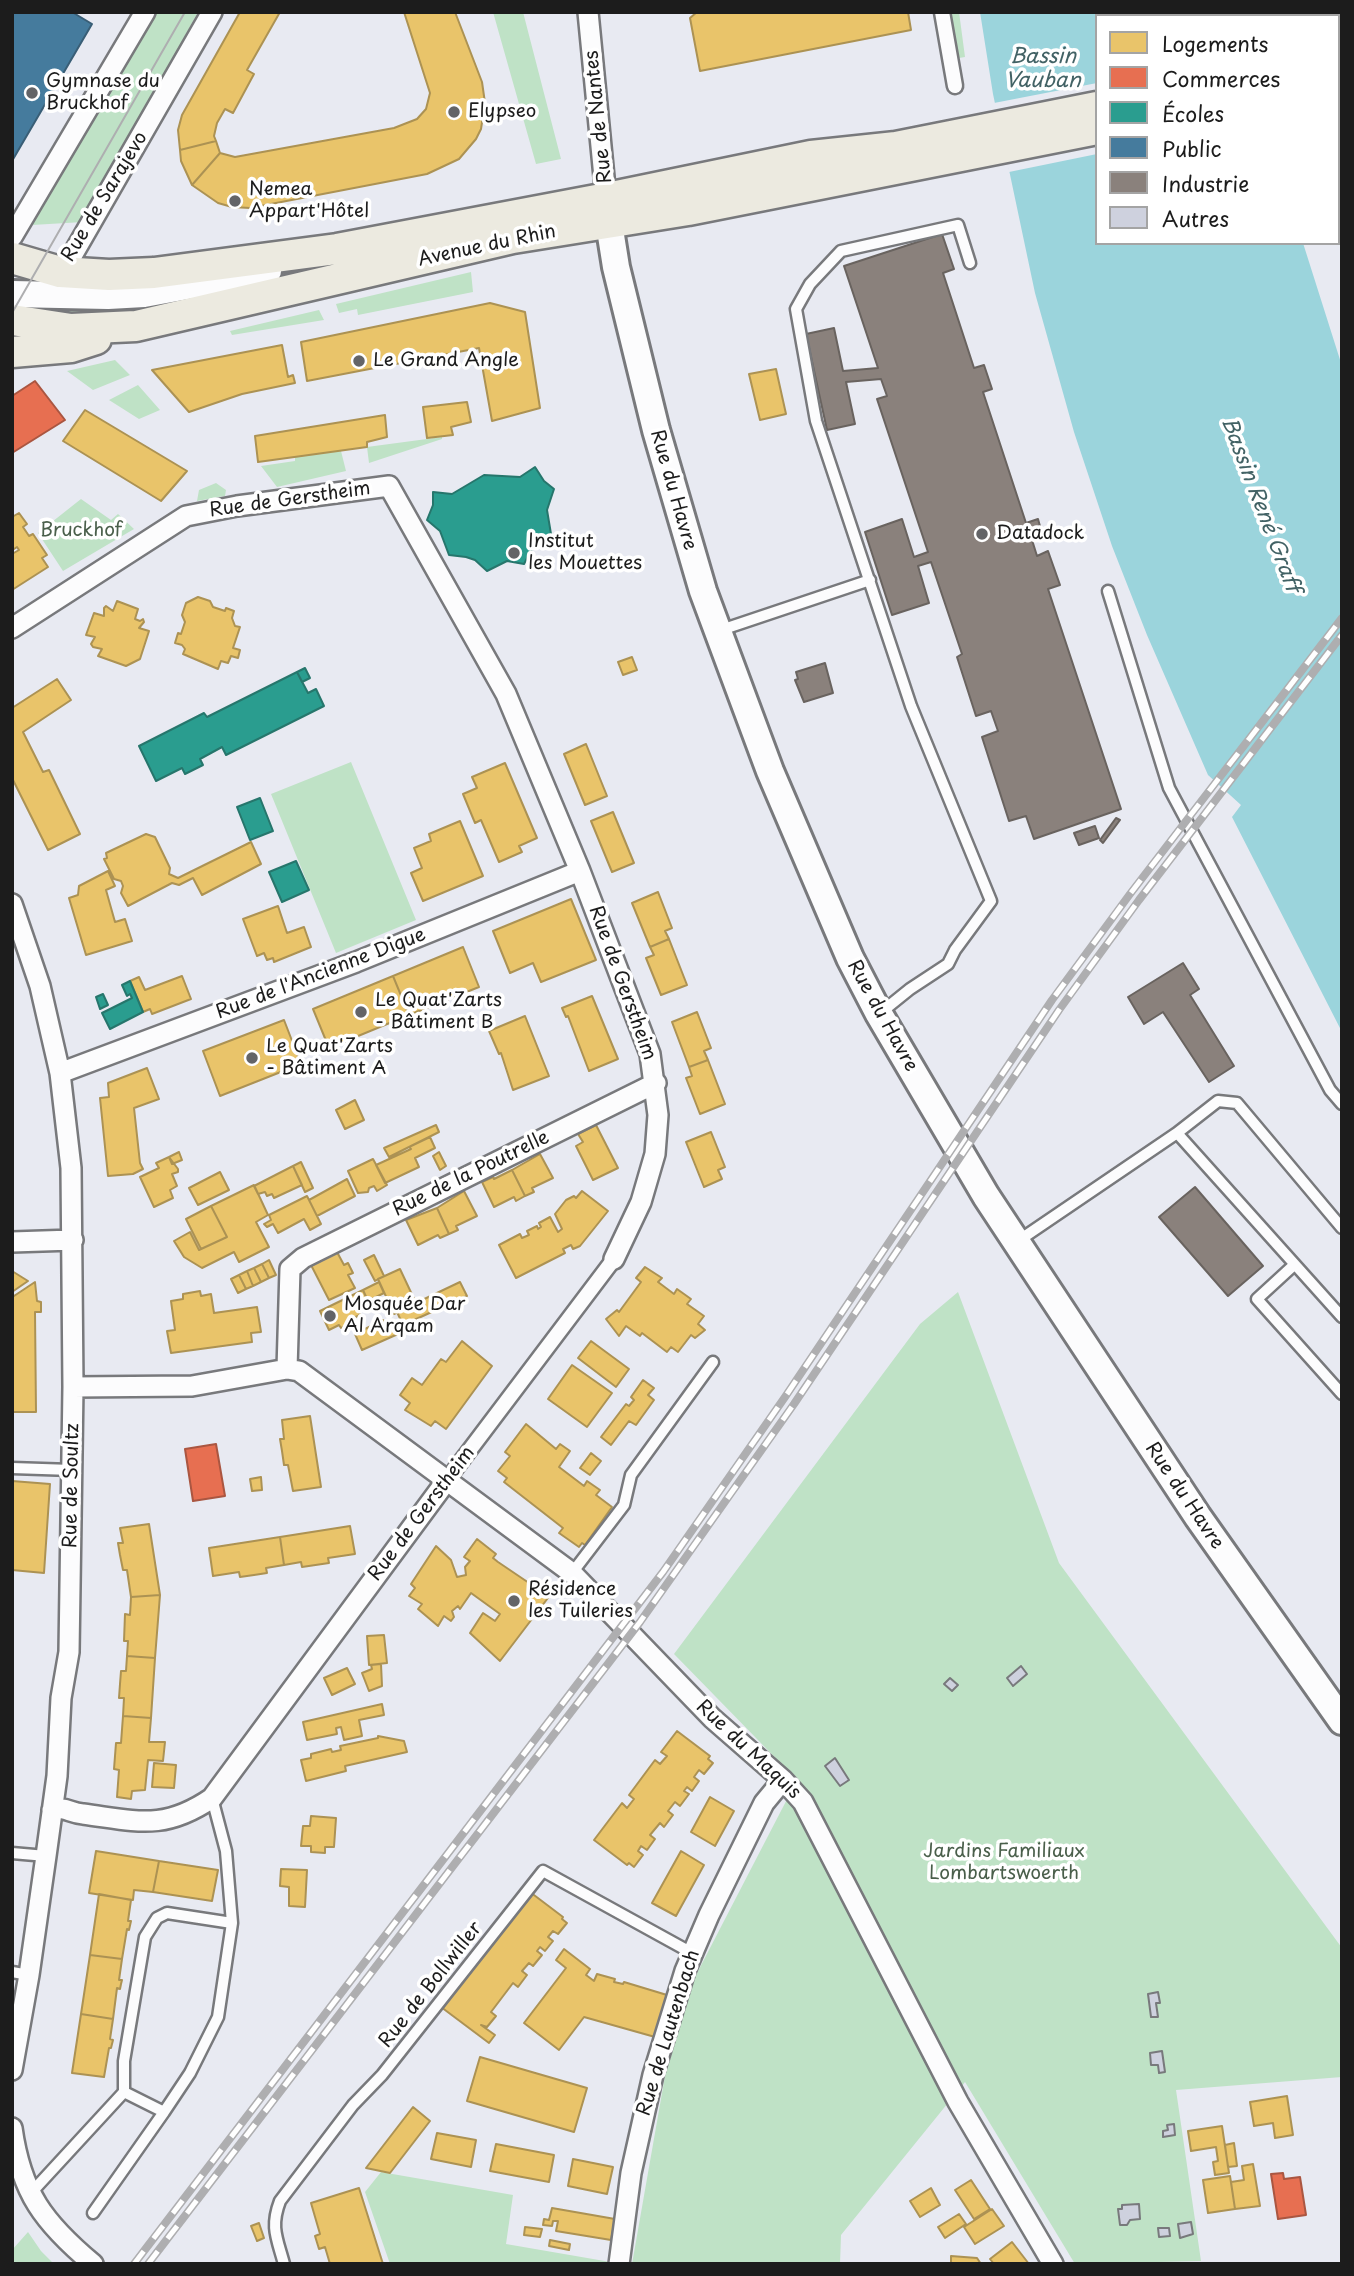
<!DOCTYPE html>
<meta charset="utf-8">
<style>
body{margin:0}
#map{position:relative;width:1354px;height:2276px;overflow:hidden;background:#e8eaf2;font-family:"Playpen Sans",sans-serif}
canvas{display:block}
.frame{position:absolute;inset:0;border:14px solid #1c1c1c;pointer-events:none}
.legend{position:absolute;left:1095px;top:14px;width:245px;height:231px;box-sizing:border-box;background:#fff;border:2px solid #a4a4a4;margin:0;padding:9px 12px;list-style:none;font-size:21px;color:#1c1c1c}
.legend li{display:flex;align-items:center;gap:14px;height:35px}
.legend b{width:35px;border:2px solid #a4a4a4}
</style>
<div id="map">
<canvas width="1354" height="2276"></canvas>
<div class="frame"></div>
<ul class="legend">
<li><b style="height:19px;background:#e9c46a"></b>Logements</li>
<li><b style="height:19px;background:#e76f51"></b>Commerces</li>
<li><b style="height:19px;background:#2a9d8f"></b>Écoles</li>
<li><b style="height:19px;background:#457b9d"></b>Public</li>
<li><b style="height:19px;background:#8a817c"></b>Industrie</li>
<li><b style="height:19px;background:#ced1de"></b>Autres</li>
</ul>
</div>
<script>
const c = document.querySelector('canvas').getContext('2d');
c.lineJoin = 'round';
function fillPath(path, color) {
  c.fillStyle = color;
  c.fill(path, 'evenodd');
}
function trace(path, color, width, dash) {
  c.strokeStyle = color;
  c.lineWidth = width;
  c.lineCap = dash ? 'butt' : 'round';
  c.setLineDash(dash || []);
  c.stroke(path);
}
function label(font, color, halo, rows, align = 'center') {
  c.font = font + ' "Playpen Sans",sans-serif';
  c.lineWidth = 7;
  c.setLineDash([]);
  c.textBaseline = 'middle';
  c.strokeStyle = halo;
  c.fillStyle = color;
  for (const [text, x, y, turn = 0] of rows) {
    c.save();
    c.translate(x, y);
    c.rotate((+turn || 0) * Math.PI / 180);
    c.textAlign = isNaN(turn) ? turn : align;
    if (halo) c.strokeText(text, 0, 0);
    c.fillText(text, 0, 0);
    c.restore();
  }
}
const green = new Path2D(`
 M155 12H198L83 222 32 225Z
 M493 12H523L561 159 536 164Z
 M945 12H959L965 57 953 59Z
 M471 272 473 292 358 315 357 309 339 313 336 304Z
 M207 290 157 312 57 318 51 312 52 304Z
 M319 310 324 320 232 335 230 331Z
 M115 360 130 375 93 390 67 371Z
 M138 385 160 410 139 419 109 400Z
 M442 437V439L369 463 367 447Z
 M341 451 346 471 277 487 261 466 295 461V457Z
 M216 483 226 490 225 496 197 501 199 490Z
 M81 499 111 520 118 514 134 529 63 571 38 533Z
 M351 762 416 920 336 953 271 794Z
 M958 1292 1059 1563 1342 1948V2077L1176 2090 1201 2261 1075 2264 965 2082 841 2235 840 2264H632L665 2076 695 1977 797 1780 674 1654 920 1324Z
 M381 2172 513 2195 506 2244 622 2264H390L365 2192Z
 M28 2232 41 2251 54 2264H12V2250Z`);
const water = new Path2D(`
 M980 12H1257V16H1097V243H1303L1342 366V1032L1232 817 1241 805 1208 775 1147 635 1112 546 1074 432 1035 293 993 94Z`);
const pier = new Path2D(`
 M1097 83V154L1009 172 994 103Z`);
const homes = new Path2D(`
 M240 12H280L247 70 254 74 233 113 225 109 217 123 214 136 216 141 180 150 178 130 182 115Z
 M404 12H455L482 82 485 103 481 129 476 139 459 159 427 174 250 208 232 207 218 203 192 185 220 153 235 157 394 128 417 119 426 109 430 93Z
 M697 12H908L911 30 700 71 690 18Z
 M216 141 220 153 192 185 181 161 180 150Z
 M490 303 525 312 540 408 492 421 479 348 307 381 301 342Z
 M282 345 288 377 293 375 295 383 242 394 189 412 152 370Z
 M776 369 786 414 760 420 749 374Z
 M467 402 471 422 451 427 453 435 427 438 423 407Z
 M85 410 187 471 161 501 63 441Z
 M385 415 387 437 367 442V447L258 462 255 436Z
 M19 513 27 524 23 527 29 536 33 534 47 555 42 558 48 567 12 590V554L19 550 17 547 14 549 12 547V517Z
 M198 597 210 601 213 607 225 611 226 608 234 611 232 618 235 626 240 627 233 648 240 650 238 658 231 656 228 663 221 661 218 669 183 654 185 649 182 645 175 643 178 633 181 634 185 622 182 615 186 603Z
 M117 601 138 609 135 619 140 621 143 619 144 622 139 628 149 631 140 659 126 666 98 656 102 649 93 647 91 644 95 637 86 635 94 613 104 616V608L106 606 113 611Z
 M632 657 637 670 623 675 618 662Z
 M57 679 71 700 23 732 43 772 49 770 80 834 48 850 12 778V708Z
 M586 744 607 796 585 805 564 754Z
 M505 763 537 838 519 846 522 852 499 862 481 820 475 823 463 794 477 788 472 777Z
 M613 812 634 863 612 872 591 821Z
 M460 821 483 876 423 901 411 873 422 868 414 848 431 841 429 834Z
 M146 834 155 837 170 868 169 874 178 878 251 842 261 864 202 895 193 878 179 885 172 883 128 906 121 893 123 886 121 881 114 879 104 859 107 858 106 853Z
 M108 871 115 886 106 890 115 922 125 919 132 941 86 955 69 898 78 895 79 886Z
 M658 892 672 928 665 931 669 939 650 947 632 903Z
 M571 899 596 960 541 982 533 963 510 973 493 931Z
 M278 906 287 933 304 927 311 947 274 962 273 958 267 960 264 953 257 956 243 919Z
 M669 939 687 985 661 995 646 958 654 955 650 947Z
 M463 947 479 987 409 1015 393 976Z
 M182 976 191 999 152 1014 150 1009 143 1012 130 981 139 977 145 990Z
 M393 976 409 1015 329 1048 313 1009Z
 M592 996 618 1059 589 1071 568 1016 566 1017 562 1008Z
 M697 1012 711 1048 704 1051 708 1060 689 1067 672 1022Z
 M525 1016 549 1076 513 1090 501 1053 499 1054 489 1031Z
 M284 1020 301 1064 220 1096 203 1051Z
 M708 1060 725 1104 700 1114 686 1078 692 1076 689 1067Z
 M147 1068 159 1099 134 1108 140 1163 143 1169 133 1174 108 1176 100 1098 109 1097 108 1083Z
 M355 1100 364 1120 345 1129 336 1110Z
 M436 1125 439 1132 389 1157 384 1148Z
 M596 1125 618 1168 593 1180 576 1146 583 1142 578 1134Z
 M711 1132 725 1167 718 1170 722 1179 704 1187 686 1142Z
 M430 1137 435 1148 415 1158 419 1167 385 1183 376 1165 411 1149 409 1147Z
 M179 1152 182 1160 172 1164 169 1157Z
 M439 1152 446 1166 440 1170 433 1156Z
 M540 1154 553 1178 532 1188 534 1192 525 1196 512 1170Z
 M169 1157 178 1169V1172L172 1174 177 1186 170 1190 173 1198 154 1207 140 1177 159 1168 156 1163Z
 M373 1159 387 1185 377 1191 374 1186 369 1188 368 1192 358 1193 348 1171Z
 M301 1162 313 1188 305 1192 293 1166Z
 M293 1166 302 1185 274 1198 272 1194 267 1196 265 1192 258 1194 254 1186Z
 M512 1170 525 1196 516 1201 514 1197 494 1207 482 1182 493 1177 494 1179Z
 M220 1172 229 1190 198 1205 189 1188Z
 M347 1179 355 1196 317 1216 309 1200Z
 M254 1185 268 1215 256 1222 269 1247 239 1262 234 1252 202 1268 184 1257 174 1241 190 1232 199 1250 227 1237 211 1206Z
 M464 1191 477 1216 456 1226 458 1230 449 1234 437 1208Z
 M582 1191 608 1211 580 1246 573 1249 571 1245 563 1249 565 1253 516 1278 499 1245 520 1234 522 1238 529 1235 527 1231 537 1226 538 1229 541 1227 539 1223 550 1217 558 1232 562 1229 555 1214 566 1200 574 1196 576 1198Z
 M307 1196 321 1224 310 1230 304 1219 278 1233 273 1224 267 1227 264 1224 271 1220 269 1215Z
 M211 1206 227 1237 201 1249 186 1219Z
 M437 1208 449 1234 440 1238 438 1235 418 1245 406 1220Z
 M337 1252 344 1265 348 1263 353 1273 348 1275 355 1288 329 1300 311 1265Z
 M374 1255 384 1276 375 1281 364 1260Z
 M269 1260 276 1275 269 1278 262 1264Z
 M262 1264 269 1278 261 1282 254 1268Z
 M645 1267 662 1278 658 1282 674 1294 677 1289 691 1299 687 1304 704 1316 698 1324 705 1330 695 1338 691 1335 678 1352 671 1347 667 1352 642 1333 640 1336 626 1326 619 1336 606 1319 617 1310 619 1312 641 1282 636 1278Z
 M254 1268 261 1282 253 1286 247 1271Z
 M400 1269 416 1303 394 1314 378 1279Z
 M12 1271 28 1281 12 1292Z
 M247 1271 253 1286 246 1289 239 1275Z
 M239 1275 246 1289 238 1293 231 1279Z
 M35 1282 37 1301 41 1302V1312H35L36 1412H12V1293L14 1296Z
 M379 1282 384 1293 368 1301 363 1290Z
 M460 1282 467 1296 403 1325 397 1312Z
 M363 1290 368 1302 357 1308 360 1315 349 1320 350 1324 341 1328 339 1325 329 1330 320 1311Z
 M200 1291 201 1296 211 1294 214 1313 257 1307 261 1332 251 1333 252 1342 171 1353 167 1331 175 1330 171 1301 183 1299V1294Z
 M383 1320 387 1328 393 1324 398 1334 362 1350 355 1334Z
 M462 1341 492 1366 446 1429 435 1421 431 1426 405 1410 410 1403 400 1395 412 1378 422 1385 441 1359 446 1362Z
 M591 1341 629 1369 616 1387 578 1358Z
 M572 1365 612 1393 587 1427 548 1399Z
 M643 1380 654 1388 648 1395 654 1400 636 1425 629 1421 611 1445 601 1437 626 1404 629 1406 634 1400 631 1397Z
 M310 1416 321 1487 293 1491 288 1465H284L282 1451 280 1439H284L282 1420Z
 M526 1424 556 1449 560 1444 570 1451 559 1467 584 1486 587 1481 600 1490 596 1495 612 1507 585 1545 582 1543 579 1547 559 1533 563 1528 504 1482 507 1478 498 1471 510 1456 505 1452Z
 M591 1453 601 1461 590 1475 580 1468Z
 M261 1477 262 1490 252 1491 250 1479Z
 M12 1481 50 1484 44 1573 12 1570Z
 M149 1524 160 1595 131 1597 127 1570H123L120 1555 118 1543H123L120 1528Z
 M350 1526 355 1554 328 1558 329 1563 302 1567 301 1562 284 1565 280 1537Z
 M280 1537 284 1565 266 1568 267 1573 254 1575 240 1577 239 1572 213 1576 209 1548Z
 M477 1539 496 1554 493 1558 498 1562 532 1585 535 1582 551 1594 500 1661 470 1633 483 1613 495 1621 500 1614 471 1593 460 1609 458 1606 452 1611 454 1617 451 1621 444 1616 438 1626 418 1609 422 1604 409 1596 415 1588 411 1584 436 1546 451 1560 457 1577 466 1575 465 1567 470 1561 464 1557Z
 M160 1595 155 1658 127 1656 128 1641H124L125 1614 130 1615 131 1597Z
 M384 1635 387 1663 369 1665 367 1636Z
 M127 1656 155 1658 151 1718 123 1716 124 1698H119L120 1684 121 1671H126Z
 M381 1664 382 1686 369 1691 362 1673 372 1669 371 1665Z
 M347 1668 355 1684 332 1695 324 1678Z
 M382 1704 384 1715 359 1720 362 1736 344 1740 341 1727 336 1728 337 1734 307 1740 303 1722Z
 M123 1716 151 1718 149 1742H165L163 1761 148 1760 145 1790 132 1791 131 1799 117 1797 119 1770 114 1769 116 1743H121Z
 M677 1731 710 1756 708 1759 713 1763 704 1774 699 1770 694 1777 699 1781 692 1791 687 1787 684 1791 689 1794 680 1806 675 1802 668 1811 673 1815 664 1827 660 1823 650 1835 655 1839 647 1850 641 1846 638 1851 643 1855 634 1867 629 1863 627 1865 594 1840 622 1803 627 1808 634 1799 629 1795 655 1760 660 1764 667 1756 661 1752Z
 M378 1736 404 1741 407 1752 345 1766 346 1771 306 1781 301 1760 311 1758V1754L331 1749 332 1752 341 1750 340 1746 378 1738Z
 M154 1763 176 1765 174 1788 152 1787Z
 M710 1797 734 1811 715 1846 691 1832Z
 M311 1816 336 1818 334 1847H325V1853L311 1852V1846H301L303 1826H310Z
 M96 1851 159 1861 153 1892 134 1890 133 1900 89 1893Z
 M681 1851 704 1865 676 1916 652 1903Z
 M159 1861 218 1870 212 1901 153 1892Z
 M281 1869 307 1870 305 1907 289 1906V1887L280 1886Z
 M530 1892 563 1917 562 1919 567 1923 558 1934 553 1931 548 1937 553 1941 545 1951 540 1947 537 1951 542 1955 533 1966 529 1963 522 1971 527 1975 518 1987 513 1983 491 2012 496 2016 487 2027 481 2025 495 2035 489 2043 441 2007Z
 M99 1894 131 1900 128 1921H131L129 1930 127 1929 122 1959 90 1955Z
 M564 1949 590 1969 586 1975 594 1981 597 1974 615 1979 614 1982 623 1984 624 1982 667 1995 655 2037 584 2017 559 2050 524 2023 566 1968 556 1960Z
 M90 1955 122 1959 119 1980H122L121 1984 120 1989 117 1988 113 2019 81 2014Z
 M81 2014 113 2019 110 2039 113 2040 111 2048H109L104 2077 72 2073Z
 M480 2057 587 2088 574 2132 467 2101Z
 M1287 2096 1293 2135 1275 2138 1273 2123 1254 2126 1250 2102Z
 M413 2107 430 2121 390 2173 366 2168Z
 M1222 2126 1229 2173 1215 2175 1213 2162 1218 2161 1216 2147 1191 2151 1188 2131Z
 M437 2133 476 2140 471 2167 431 2159Z
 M1234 2143 1237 2166 1228 2167 1225 2145Z
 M496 2144 554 2155 549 2182 490 2171Z
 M573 2159 613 2167 607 2194 568 2186Z
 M1253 2164 1260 2206 1235 2209 1231 2182 1244 2180 1242 2166Z
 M1230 2176 1235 2209 1208 2213 1203 2180Z
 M971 2180 990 2209 974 2219 955 2190Z
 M359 2188 383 2264H330L325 2247 319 2249 315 2236 320 2234 311 2203Z
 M931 2188 940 2205 920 2217 910 2201Z
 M552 2208 615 2219 611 2240 556 2231 558 2221H553L552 2226 543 2225 544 2219 549 2220Z
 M992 2209 1004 2226 975 2244 964 2227Z
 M959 2214 966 2224 945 2238 938 2227Z
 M259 2223 264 2238 257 2241 251 2226Z
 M525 2227 542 2229 540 2237 524 2235Z
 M550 2240 570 2244 569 2250 549 2246Z
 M1012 2242 1029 2264H994L990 2259Z
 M951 2256 977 2258 981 2264H951Z`);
const shops = new Path2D(`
 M35 381 65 420 12 453V396Z
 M216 1444 225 1496 193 1501 185 1449Z
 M1283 2173 1284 2179 1300 2177 1306 2215 1278 2219 1271 2174Z`);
const schools = new Path2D(`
 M535 467 544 481 554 489 547 510 551 534 536 541 524 564 507 561 487 571 475 560 466 557 449 555 440 531 427 520 433 505V492L452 494 484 475 520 477Z
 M305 668 310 678 302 682 297 672Z
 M297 672 308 693 316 689 324 706 226 755 222 747 200 759 203 765 185 774 182 768 156 781 139 746 204 713 207 717Z
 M260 798 273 831 250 840 237 807Z
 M296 861 309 890 282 902 269 872Z
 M130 981 143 1012 110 1029 102 1013 132 998 130 994 127 996 122 985Z
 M103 994 108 1005 100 1009 96 997Z`);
const public = new Path2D(`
 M12 12H72L92 24 12 161Z`);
const industry = new Path2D(`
 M942 234 954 269 943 273 974 368 984 365 992 389 983 392 1026 523 1038 519 1043 537 1032 540 1037 556 1048 551 1060 585 1048 589 1121 809 1034 839 1026 816 1009 821 982 737 998 731 991 711 976 716 957 657 962 654 931 562 918 566 929 603 892 615 865 532 902 519 914 557 928 552 877 399 887 396 881 379 846 382 855 424 827 430 806 334 834 328 843 371 878 368 844 266Z
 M825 663 833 693 804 702 795 680 798 679 796 672Z
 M1116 818 1120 820 1103 843 1100 840Z
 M1095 826 1099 838 1079 845 1074 833Z
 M1183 963 1199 989 1190 995 1234 1066 1209 1082 1163 1012 1144 1024 1128 997Z
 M1195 1187 1263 1266 1228 1296 1159 1217Z`);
const building = new Path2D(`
 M1021 1666 1027 1674 1013 1686 1007 1678Z
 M950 1678 958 1685 952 1691 944 1684Z
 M835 1758 849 1780 840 1786 825 1766Z
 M1158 1992 1160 2003H1156L1158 2017H1151L1148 1994Z
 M1162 2051 1165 2072 1159 2073 1158 2065H1151L1150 2053Z
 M1174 2124 1175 2135 1163 2137V2131L1168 2130 1167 2125Z
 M1139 2204 1140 2219 1130 2220 1127 2225H1120L1118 2209H1122V2205Z
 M1191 2222 1193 2234 1180 2238 1178 2224Z
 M1158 2228H1169L1170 2236 1159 2237Z`);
const service = new Path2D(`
 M1108 591 1169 788 1330 1090 1342 1104
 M718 631 870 580
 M879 1014 910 989 948 964 955 950 991 901 911 706 816 421 796 309 810 284 841 251 958 225 970 263
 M1342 1228 1237 1103 1218 1101 1177 1133 1342 1317
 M1018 1241 1177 1133
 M1294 1265 1257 1299 1342 1394
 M12 1468 72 1470
 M572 1573 624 1505 631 1475 713 1362
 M12 1853 46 1856
 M12 1972 29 1975
 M124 2092V2061L145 1937 157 1918 167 1913 232 1923
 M30 2194 124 2092 164 2112 190 2073 218 2017 232 1923 226 1851 212 1798
 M93 2213 164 2112
 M284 2264C277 2238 270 2227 280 2201L353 2105 382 2075 543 1871 692 1953`);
const pedestrian = new Path2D(`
 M942 12 955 86
 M447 1480 614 1259`);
const minor = new Path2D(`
 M588 12 607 208
 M12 237 145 12
 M60 272 73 254 212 12
 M12 628 186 516 237 506 389 486 506 694 580 871 650 1054 658 1115 655 1154 641 1202 614 1259
 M12 904 40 986 60 1073 71 1168 73 1387 69 1652 61 1698 57 1776 46 1856 29 1975 12 2070
 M60 1073 356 962 580 871
 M12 1242 73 1240
 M287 1369 290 1269 303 1258 656 1083
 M73 1387 192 1386 287 1369 299 1371 572 1573 712 1718 783 1780 803 1802 958 2102 1053 2264
 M52 1810C66 1806 69 1813 83 1814 137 1821 164 1831 212 1798L447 1480
 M12 2128C21 2193 44 2223 93 2264
 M619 2264 631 2173 653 2075 685 1971 709 1915 764 1803 783 1780`);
const secondary = new Path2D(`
 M609 223 616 267 656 430 703 591 770 771 850 958 879 1014 986 1196 1198 1517 1342 1721
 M12 294 108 296 144 294 268 271`);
const primary = new Path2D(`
 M1338 81 1342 80
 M12 258 60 272 109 275 154 273 337 249 607 198 811 156 896 147 1097 107
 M12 320 71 329 136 326 513 238 688 210 1097 129
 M12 352 71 347 96 339`);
const tram = new Path2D(`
 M12 313 185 12`);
const rail = new Path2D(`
 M134 2264 663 1572 785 1397 1052 1000 1130 894 1342 618
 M148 2264 640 1622 794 1404 1059 1010 1139 900 1342 635`);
const markers = [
 [32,93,7,"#636467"],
 [454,112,7,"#636467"],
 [235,201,7,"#636467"],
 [359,361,7,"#636467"],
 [982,534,7,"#636467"],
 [514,553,7,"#636467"],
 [361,1012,7,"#636467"],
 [252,1058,7,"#636467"],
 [330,1316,7,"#636467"],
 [514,1601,7,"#636467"]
];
const poiNames = [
 ["Gymnase du",46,82],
 ["Bruckhof",46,104],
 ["Elypseo",468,112],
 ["Nemea",249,190],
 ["Appart'Hôtel",249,212],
 ["Le Grand Angle",373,361],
 ["Datadock",996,534],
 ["Institut",528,542],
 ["les Mouettes",528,564],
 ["Le Quat'Zarts",375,1001],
 ["- Bâtiment B",375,1023],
 ["Le Quat'Zarts",266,1047],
 ["- Bâtiment A",266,1069],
 ["Mosquée Dar",344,1305],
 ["Al Arqam",344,1327],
 ["Résidence",528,1590],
 ["les Tuileries",528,1612]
];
const streetNames = [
 ["Rue de Nantes",599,117,-96],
 ["Rue de Sarajevo",105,197,-59],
 ["Avenue du Rhin",487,246,-12],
 ["Rue du Havre",673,490,74],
 ["Rue de Gerstheim",290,500,-8],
 ["Rue de l'Ancienne Digue",321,974,-21],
 ["Rue de Gerstheim",622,983,70],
 ["Rue du Havre",882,1016,61],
 ["Rue de la Poutrelle",471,1174,-26],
 ["Rue de Soultz",72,1486,-89],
 ["Rue du Havre",1184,1496,56],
 ["Rue de Gerstheim",422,1514,-53],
 ["Rue du Maquis",748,1750,43],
 ["Rue de Bollwiller",431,1985,-52],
 ["Rue de Lautenbach",669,2033,-73]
];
const parkNames = [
 ["Bruckhof",81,531],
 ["Jardins Familiaux",1004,1852],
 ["Lombartswoerth",1004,1874]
];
const waterNames = [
 ["Bassin",1043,57],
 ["Vauban",1043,81],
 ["Bassin René Graff",1260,505,69]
];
fillPath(green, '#bfe2c6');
fillPath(water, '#9bd4dc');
fillPath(pier, '#e8eaf2');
fillPath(homes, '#e9c46a');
trace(homes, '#ac9253', 2);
fillPath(shops, '#e76f51');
trace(shops, '#aa5641', 2);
fillPath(schools, '#2a9d8f');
trace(schools, '#26766c', 2);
fillPath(public, '#457b9d');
trace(public, '#395e76', 2);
fillPath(industry, '#8a817c');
trace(industry, '#69635f', 2);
fillPath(building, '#ced1de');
trace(building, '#78797c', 2);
trace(service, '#78797c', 15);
trace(pedestrian, '#78797c', 19);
trace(minor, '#78797c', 24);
trace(secondary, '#78797c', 32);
trace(primary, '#78797c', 35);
trace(service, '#fcfcfd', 10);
trace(pedestrian, '#fcfcfd', 14);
trace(minor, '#fcfcfd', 19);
trace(secondary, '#fcfcfd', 26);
trace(primary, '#eceae0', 30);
trace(tram, '#aeaeb0', 2);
trace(rail, '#aeaeb0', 8);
trace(rail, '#fff', 5, [16]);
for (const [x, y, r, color] of markers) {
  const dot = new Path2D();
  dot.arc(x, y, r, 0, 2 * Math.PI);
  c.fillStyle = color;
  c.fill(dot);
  trace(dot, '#fff', 2.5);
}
label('19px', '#1c1c1c', '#fff', poiNames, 'left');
label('19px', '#1c1c1c', '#fff', streetNames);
label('19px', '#4a5f4b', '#fff', parkNames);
label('italic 21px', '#426265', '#fff', waterNames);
</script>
